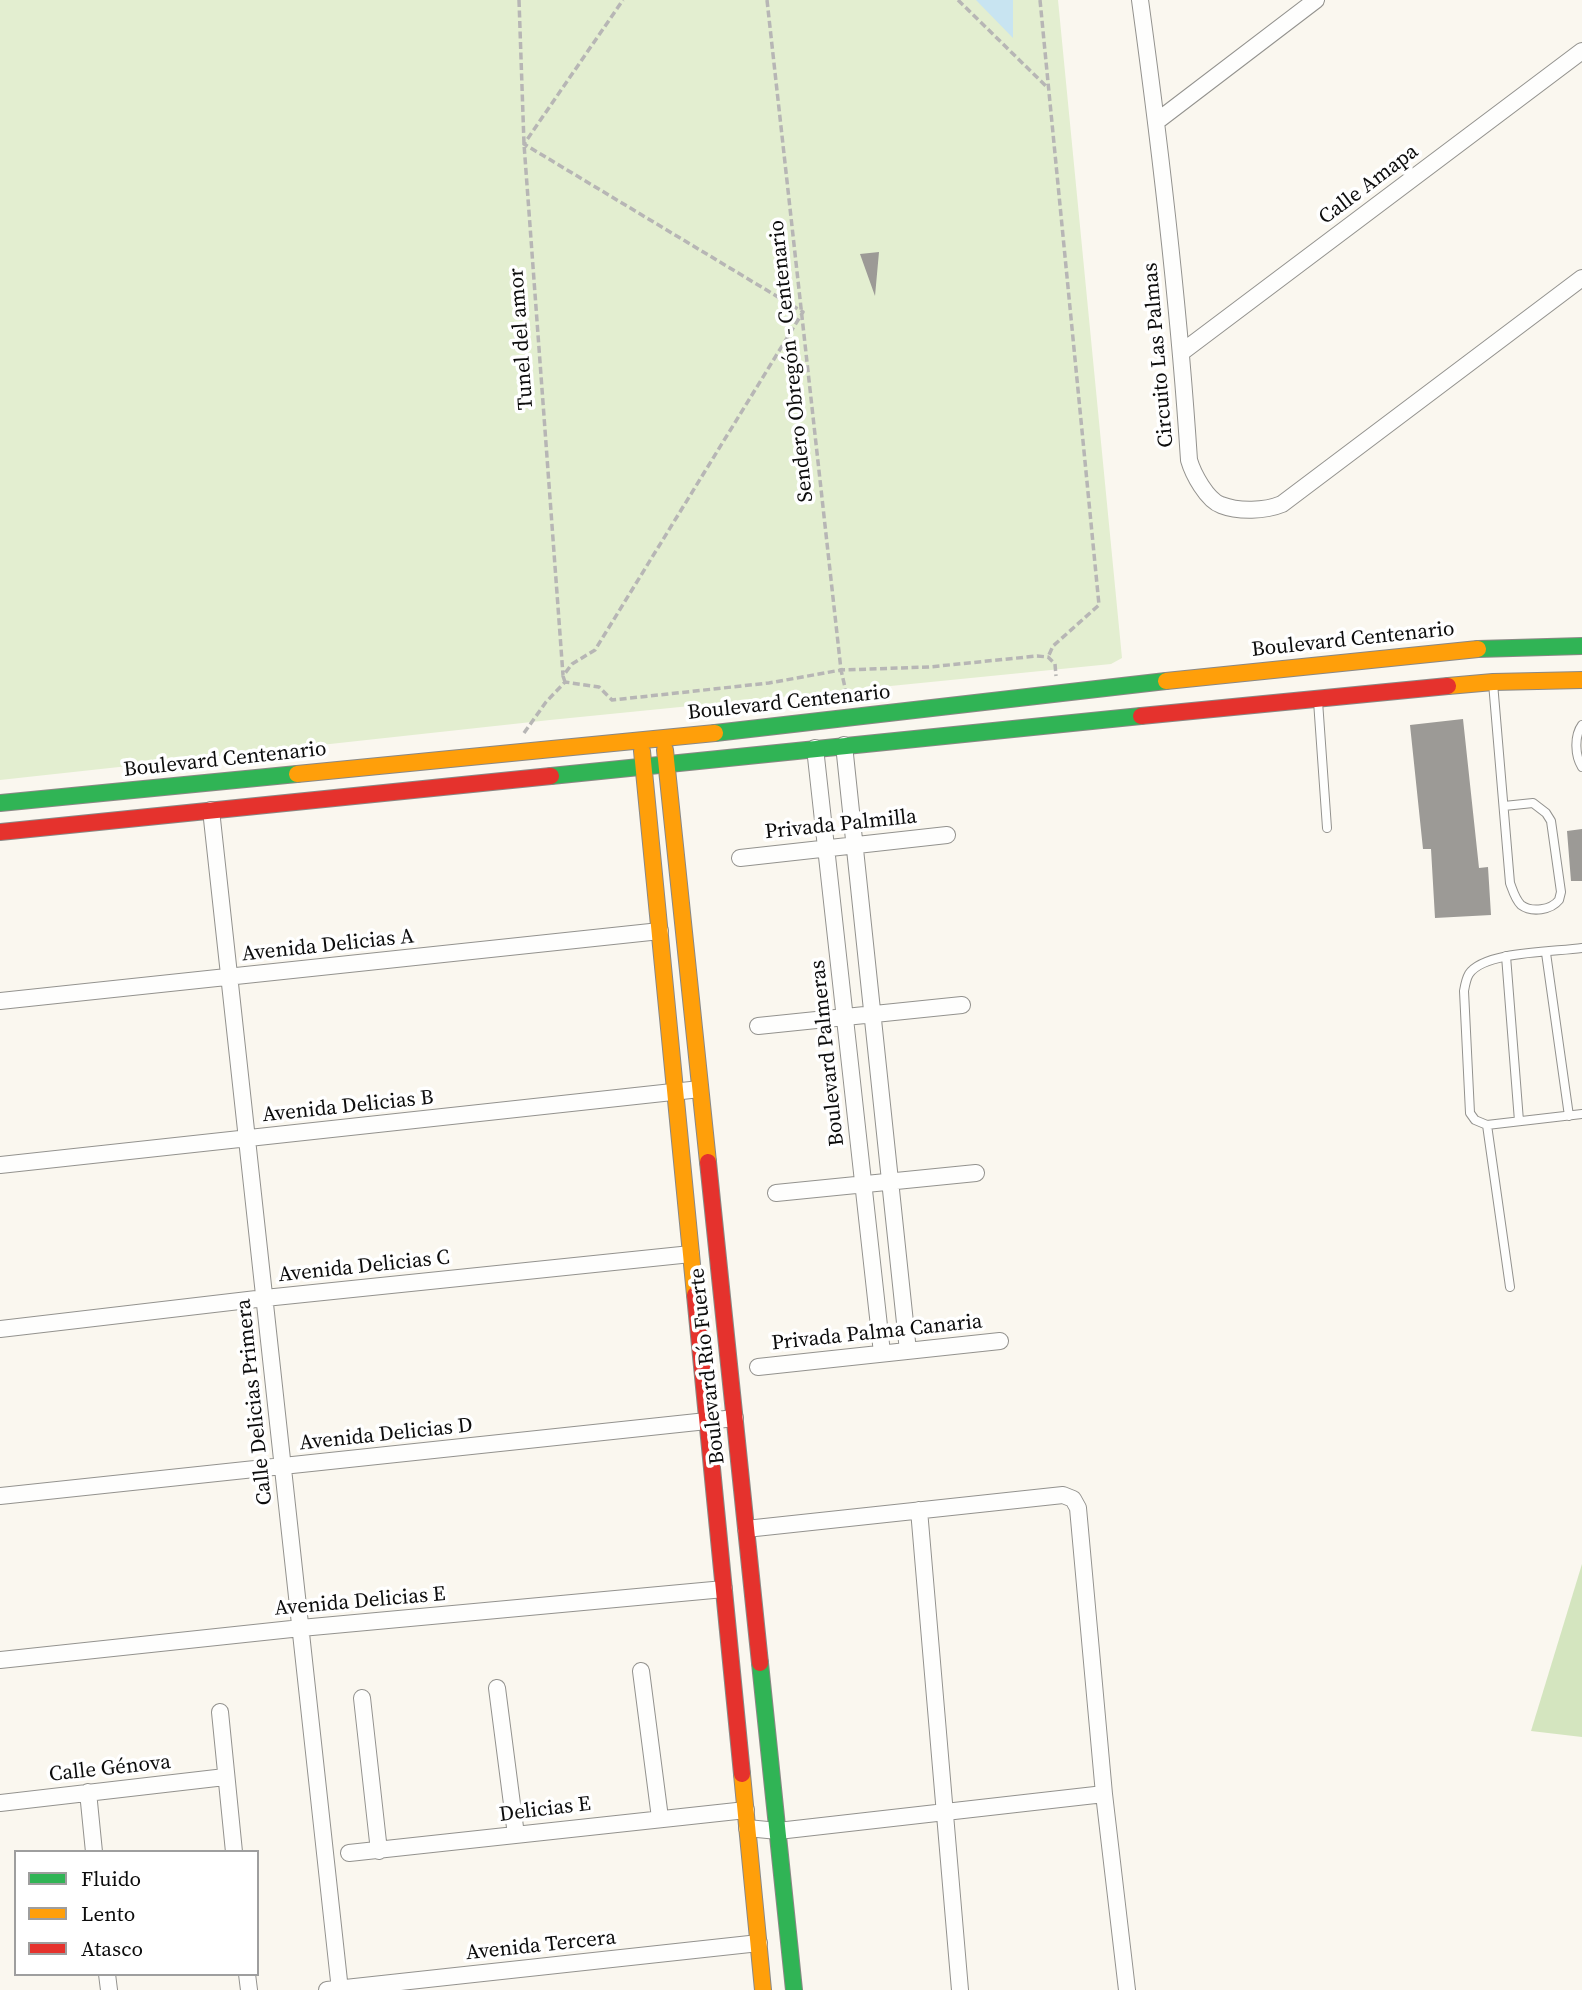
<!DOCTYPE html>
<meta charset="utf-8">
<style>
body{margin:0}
#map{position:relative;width:1582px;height:1990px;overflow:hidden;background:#faf7ef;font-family:"Source Serif 4",serif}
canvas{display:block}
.legend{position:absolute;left:14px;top:1850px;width:245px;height:126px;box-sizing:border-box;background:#fff;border:2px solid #9e9e9e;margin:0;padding:9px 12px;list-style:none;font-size:21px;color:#0c0c0c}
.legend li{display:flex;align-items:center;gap:14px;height:35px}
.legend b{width:35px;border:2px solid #9e9e9e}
</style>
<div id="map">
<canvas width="1582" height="1990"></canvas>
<ul class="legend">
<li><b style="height:9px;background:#30b455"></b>Fluido</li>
<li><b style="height:9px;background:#ff9f0a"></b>Lento</li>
<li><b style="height:9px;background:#e5322d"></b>Atasco</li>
</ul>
</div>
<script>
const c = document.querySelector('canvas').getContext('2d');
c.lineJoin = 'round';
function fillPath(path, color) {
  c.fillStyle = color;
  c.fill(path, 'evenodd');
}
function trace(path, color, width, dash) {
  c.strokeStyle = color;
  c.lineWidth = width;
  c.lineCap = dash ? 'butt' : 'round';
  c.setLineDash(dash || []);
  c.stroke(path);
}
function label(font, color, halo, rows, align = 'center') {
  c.font = font + ' "Source Serif 4",serif';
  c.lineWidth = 7;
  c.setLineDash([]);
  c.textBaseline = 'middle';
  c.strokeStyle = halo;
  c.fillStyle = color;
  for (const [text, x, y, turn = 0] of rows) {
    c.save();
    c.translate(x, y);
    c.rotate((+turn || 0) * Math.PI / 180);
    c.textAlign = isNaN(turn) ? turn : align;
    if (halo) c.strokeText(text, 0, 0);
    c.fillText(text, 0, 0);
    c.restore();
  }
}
const green = new Path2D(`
 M0 0H1058L1122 658 1111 664 550 720 0 780Z`);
const forest = new Path2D(`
 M1582 1564V1737L1531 1731Z`);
const water = new Path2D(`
 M976 0H1013V38Z`);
const building = new Path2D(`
 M879 252 875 296 860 254Z
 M1463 719 1479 868 1488 867 1491 915 1435 918 1431 849H1423L1410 725Z
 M1582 829V881H1571L1567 831Z`);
const path = new Path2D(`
 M519 0 524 144 563 675
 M767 0 841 670 847 696
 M958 0 1049 89
 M1040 0 1099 605 1053 646 1048 657
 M565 682 563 676 572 664 595 650 803 312 524 144 623 0
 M524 733 546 702 565 682 599 687 612 700 769 683 841 670 929 667 1037 656 1048 657 1055 664 1056 676`);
const lane = new Path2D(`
 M1493 683 1510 883C1513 891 1515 899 1521 905 1532 913 1551 910 1559 900L1561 892 1551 821 1546 813 1533 803 1504 806
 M1318 701 1327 828
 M1582 725C1574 736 1575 756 1582 767
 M1546 953 1569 1116
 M1506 956 1519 1121
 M1487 1125 1475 1120 1470 1113 1464 991C1465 985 1466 979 1469 974 1484 951 1556 952 1582 948
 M1510 1287 1487 1125 1582 1114`);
const street = new Path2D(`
 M1140 0C1161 153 1179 306 1189 460 1193 474 1207 500 1221 505 1239 512 1265 511 1282 504L1582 278
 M1156 122 1316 0
 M1182 352 1582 51
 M844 745 908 1351
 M815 748 882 1353
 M211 810 340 1990
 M740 858 947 835
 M0 1001 660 931
 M758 1026 962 1005
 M0 1165 700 1089
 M776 1193 976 1173
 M0 1329 265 1298 691 1254
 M758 1367 1000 1341
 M0 1496 735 1418
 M919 1510 960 1990
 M746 1529 1063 1495 1073 1499 1078 1508 1104 1794 1127 1990
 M0 1660 301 1628 724 1589
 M641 1671 660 1818
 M497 1688 516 1835
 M362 1698 379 1851
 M220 1712 234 1852
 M88 1792 94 1852
 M0 1803 225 1777
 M747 1828 778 1831 1104 1794
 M349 1853 746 1810
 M107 1974 109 1990
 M247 1974 249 1990
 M327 1990 759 1943`);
const fast = new Path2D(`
 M1478 649 1582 646
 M715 733 1166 681
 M551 776 1141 716
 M0 803 297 774
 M760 1663 794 1990`);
const slow = new Path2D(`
 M1166 681 1478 649
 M1448 686 1493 682 1582 680
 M665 750 708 1162
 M642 751 695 1295
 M297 774 715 733
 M742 1774 763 1990`);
const jam = new Path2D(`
 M1141 716 1448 686
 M0 832 551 776
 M708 1162 760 1663
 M695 1295 742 1774`);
const streetNames = [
 ["Calle Amapa",1369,185,-37],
 ["Tunel del amor",522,339,-94],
 ["Circuito Las Palmas",1159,355,-95],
 ["Sendero Obregón - Centenario",792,361,-96],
 ["Boulevard Centenario",1353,640,-6],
 ["Boulevard Centenario",789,703,-6],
 ["Boulevard Centenario",225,760,-6],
 ["Privada Palmilla",841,825,-6],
 ["Avenida Delicias A",328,946,-6],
 ["Boulevard Palmeras",828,1053,-96],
 ["Avenida Delicias B",348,1107,-6],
 ["Avenida Delicias C",364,1267,-6],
 ["Privada Palma Canaria",877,1333,-6],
 ["Boulevard Río Fuerte",708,1366,-96],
 ["Calle Delicias Primera",255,1402,-96],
 ["Avenida Delicias D",386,1435,-6],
 ["Avenida Delicias E",360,1602,-5],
 ["Calle Génova",110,1769,-6],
 ["Delicias E",545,1810,-7],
 ["Avenida Tercera",541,1946,-6]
];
fillPath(green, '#e3eed0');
fillPath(forest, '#d4e5bf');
fillPath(water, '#c8e4f1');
fillPath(building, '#9c9a96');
trace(lane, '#93928e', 10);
trace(street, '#93928e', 18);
trace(fast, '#8a8885', 18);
trace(slow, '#8a8885', 18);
trace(jam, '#8a8885', 18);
trace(path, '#b7b6b5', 3.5, [7, 3.5]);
trace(lane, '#fefefd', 8);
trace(street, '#fefefd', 16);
trace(fast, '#30b455', 16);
trace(slow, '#ff9f0a', 16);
trace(jam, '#e5322d', 16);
label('21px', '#0c0c0c', '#fff', streetNames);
</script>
